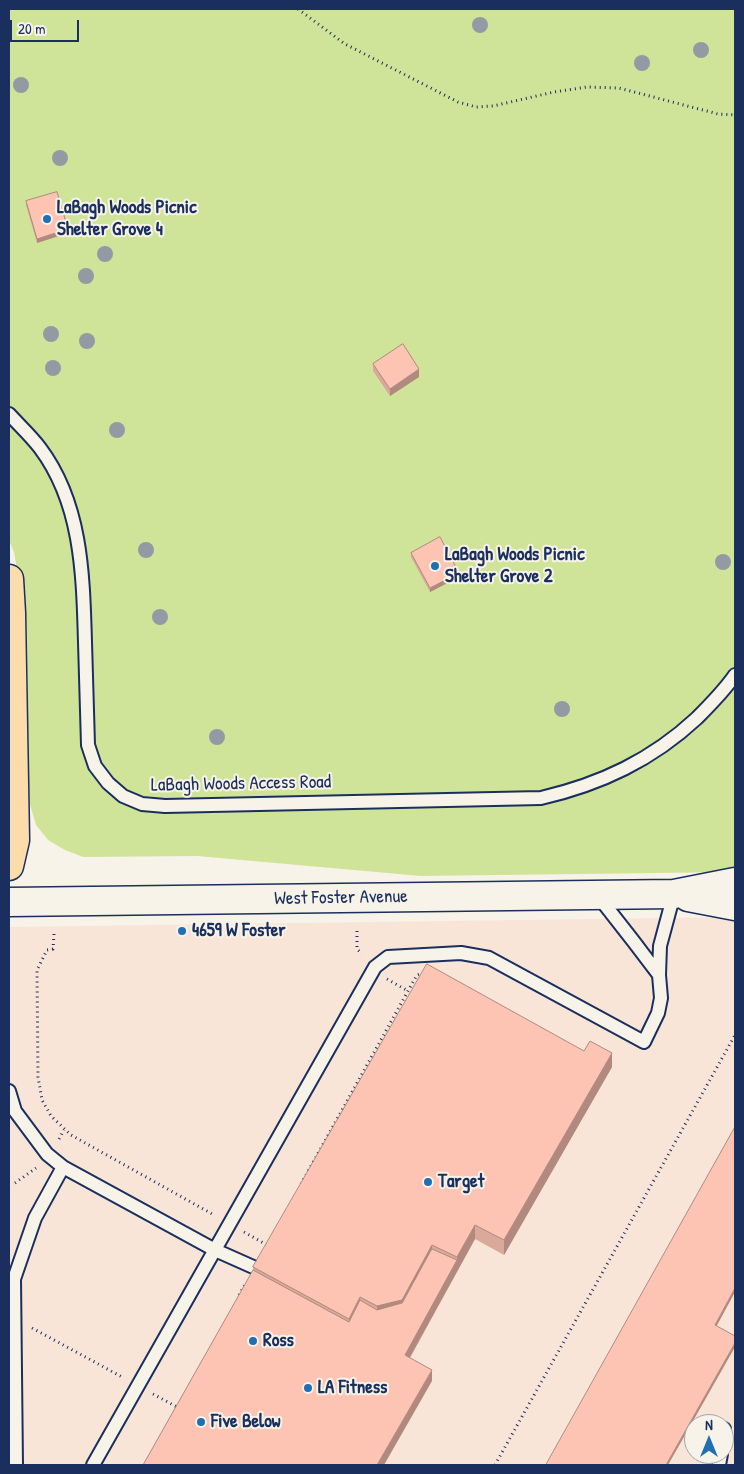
<!DOCTYPE html>
<style>
body{margin:0}
#map{position:relative;width:744px;height:1474px;overflow:hidden;background:#f7f3e8;font-family:"Patrick Hand",sans-serif}
canvas{display:block}
.frame{position:absolute;inset:0;border:10px solid #1b2f5e;pointer-events:none}
.north{position:absolute;left:684px;top:1414px;width:50px;height:50px;box-sizing:border-box;background:#f7f3e8;border:1px solid #9fa5b1;border-radius:50%;rotate:0deg;font-size:14px;font-weight:700;line-height:20px;text-align:center;color:#1b2f5e}
.north::after{content:'';display:block;margin:auto;width:18px;height:22px;background:#1f6fb2;clip-path:polygon(50% 0,100% 100%,50% 72%,0 100%)}
.scale{position:absolute;left:10px;top:20px;width:69px;height:22px;box-sizing:border-box;border:2px solid #1b2f5e;border-top:0;padding-left:6px;font-size:15px;line-height:18px;white-space:nowrap;color:#1b2f5e;-webkit-text-stroke:4px #f7f3e8;paint-order:stroke}
</style>
<div id="map">
<canvas width="744" height="1474"></canvas>
<div class="frame"></div>
<div class="north">N</div>
<div class="scale">20 m</div>
</div>
<script>
const c = document.querySelector('canvas').getContext('2d');
c.lineJoin = 'round';
function fillPath(path, color) {
  c.fillStyle = color;
  c.fill(path, 'evenodd');
}
function trace(path, color, width, dash) {
  c.strokeStyle = color;
  c.lineWidth = width;
  c.lineCap = dash ? 'butt' : 'round';
  c.setLineDash(dash || []);
  c.stroke(path);
}
function label(font, color, halo, rows, align = 'center') {
  c.font = font + ' "Patrick Hand",sans-serif';
  c.lineWidth = 4;
  c.setLineDash([]);
  c.textBaseline = 'middle';
  c.strokeStyle = halo;
  c.fillStyle = color;
  for (const [text, x, y, turn = 0] of rows) {
    c.save();
    c.translate(x, y);
    c.rotate((+turn || 0) * Math.PI / 180);
    c.textAlign = isNaN(turn) ? turn : align;
    if (halo) c.strokeText(text, 0, 0);
    c.fillText(text, 0, 0);
    c.restore();
  }
}
const built = new Path2D(`
 M735 917V1465H9V927ZM694 1424H724V1454H694Z`);
const green = new Path2D(`
 M9 9H735V872L421 876 197 856 83 857 65 850 48 840 36 825 29 801 27 629 14 552 9 540Z`);
const path = new Path2D(`
 M298 9 345 44 458 102 476 107 493 106 554 92 587 87 619 88 718 114 735 115
 M357 931V949L362 954
 M54 934 53 949 47 950 37 970 38 1077 42 1100 51 1116 71 1135 214 1215
 M387 979 408 991
 M59 1139 64 1130
 M15 1183 36 1168
 M301 1184 408 991 417 975 420 974
 M244 1232 267 1245
 M239 1295 246 1283
 M32 1328 124 1378
 M153 1394 177 1407
 M495 1465 735 1035`);
const lane = new Path2D(`
 M9 414C19 425 31 436 40 448 82 504 83 575 85 642 86 676 87 711 88 745L95 766 108 783 123 796 142 804 165 806 541 798C601 784 652 760 697 718 711 704 724 691 735 675
 M598 896 634 942 659 975
 M9 1091 15 1111 47 1154 63 1167 215 1250 260 1270
 M724 1430V1429
 M16 1465 14 1279 35 1218 63 1167
 M93 1465 375 967 388 957 461 953 489 958 644 1042 658 1013 661 998 659 975 660 946 674 894
 M719 1465 721 1454`);
const secondary = new Path2D(`
 M688 897 735 906
 M9 902 674 894 735 882`);
const highway = new Path2D(`
 M9 579 11 613 15 840 9 866`);
const trees = [
 [480,25],
 [701,50],
 [642,63],
 [21,85],
 [60,158],
 [105,254],
 [86,276],
 [51,334],
 [87,341],
 [53,368],
 [117,430],
 [146,550],
 [723,562],
 [160,617],
 [562,709],
 [217,737]
];
const wall = new Path2D(`
 M26 201 68 233 37 243 26 205Z
 M373 364 419 377 390 396 373 371Z
 M411 553 459 577 430 592 411 557Z
 M612 1067 504 1255 475 1239 410 1358 432 1381 253 1270V1267Z`);
const shadedWall = new Path2D(`
 M68 229V233L37 243V239Z
 M419 369V377L390 396V389Z
 M459 573V577L430 592V588Z
 M612 1053V1067L504 1255V1240Z
 M475 1225V1239L405 1366V1355L457 1260V1257Z
 M432 1245V1260L402 1314 377 1321V1306Z
 M735 1288V1292L715 1329V1325Z
 M360 1297V1311L349 1334V1319Z
 M735 1343V1347L668 1465H666Z
 M432 1370V1381L384 1465H377Z`);
const building = new Path2D(`
 M57 192 68 229 37 239 26 201Z
 M403 344 419 369 390 389 373 364Z
 M440 537 459 573 430 588 411 553Z
 M427 964 584 1051 590 1041 612 1053 504 1240 475 1225 457 1257 432 1245 402 1300 377 1306 360 1297 349 1319 253 1267Z
 M735 1127V1288L715 1325 735 1336V1343L666 1465H546Z
 M432 1249 457 1260 405 1355 432 1370 377 1465H143L253 1270 349 1322 360 1300 377 1310 402 1303Z`);
const markers = [
 [47,219,5,"#1f6fb2"],
 [435,566,5,"#1f6fb2"],
 [182,931,5,"#1f6fb2"],
 [428,1182,5,"#1f6fb2"],
 [253,1341,5,"#1f6fb2"],
 [308,1388,5,"#1f6fb2"],
 [201,1422,5,"#1f6fb2"]
];
const poiNames = [
 ["LaBagh Woods Picnic",57,208],
 ["Shelter Grove 4",57,230],
 ["LaBagh Woods Picnic",445,555],
 ["Shelter Grove 2",445,577],
 ["4659 W Foster",192,931],
 ["Target",438,1182],
 ["Ross",263,1341],
 ["LA Fitness",318,1388],
 ["Five Below",211,1422]
];
const streetNames = [
 ["LaBagh Woods Access Road",241,784,-1],
 ["West Foster Avenue",341,898,-1]
];
fillPath(built, '#f9e5d8');
fillPath(green, '#d0e499');
trace(lane, '#1b2f5e', 16);
trace(secondary, '#1b2f5e', 31);
trace(highway, '#1b2f5e', 31);
trace(path, '#1b2f5e', 3, [1, 4]);
trace(lane, '#f7f3e8', 12);
trace(secondary, '#f7f3e8', 28);
trace(highway, '#fddcac', 28);
c.fillStyle = '#929ba3';
for (const [x, y] of trees) {
  c.beginPath();
  c.arc(x, y, 8, 0, 2 * Math.PI);
  c.fill();
}
fillPath(wall, '#daa99b');
fillPath(shadedWall, '#b1897e');
fillPath(building, '#fdc4b4');
trace(building, '#b1897e', 1);
for (const [x, y, r, color] of markers) {
  const dot = new Path2D();
  dot.arc(x, y, r, 0, 2 * Math.PI);
  c.fillStyle = color;
  c.fill(dot);
  trace(dot, '#f7f3e8', 2);
}
label('bold 19px', '#1b2f5e', '#f7f3e8', poiNames, 'left');
label('19px', '#1b2f5e', '#f7f3e8', streetNames);
</script>
